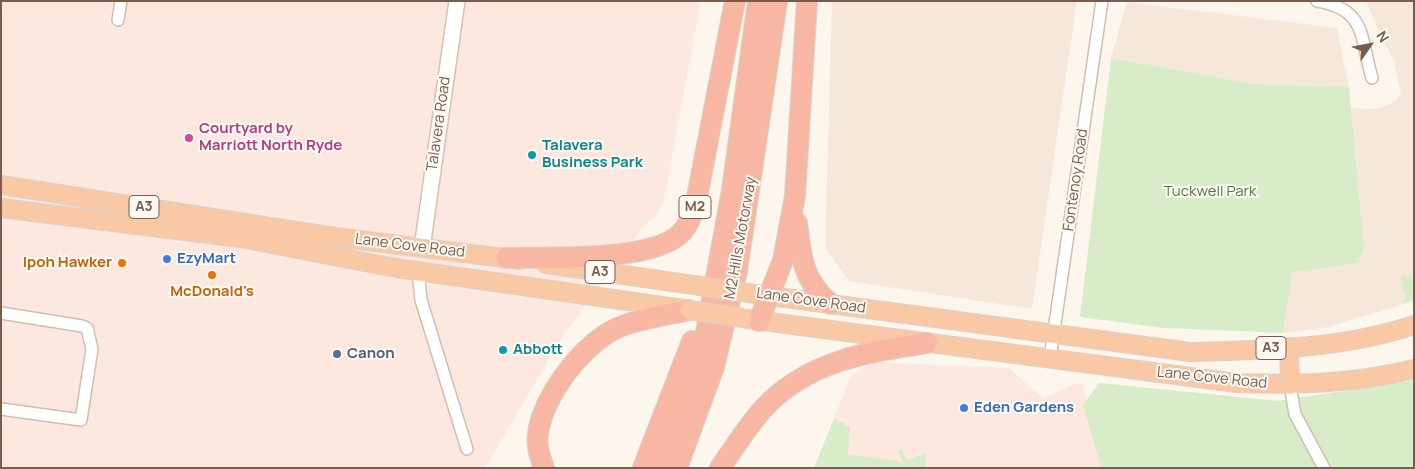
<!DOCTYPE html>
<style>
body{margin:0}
#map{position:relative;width:1415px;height:469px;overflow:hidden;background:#fdf6ec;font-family:Manrope,sans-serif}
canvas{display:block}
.frame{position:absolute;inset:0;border:2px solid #7a5c4d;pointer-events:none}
.north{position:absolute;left:1345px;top:20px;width:50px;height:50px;-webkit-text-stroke:4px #fffaf3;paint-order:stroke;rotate:57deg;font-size:14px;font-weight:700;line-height:20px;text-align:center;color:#7a5c4d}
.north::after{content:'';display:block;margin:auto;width:18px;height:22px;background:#7a5c4d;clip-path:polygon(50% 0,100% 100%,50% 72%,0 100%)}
</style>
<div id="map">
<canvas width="1415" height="469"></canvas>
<div class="frame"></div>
<div class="north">N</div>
</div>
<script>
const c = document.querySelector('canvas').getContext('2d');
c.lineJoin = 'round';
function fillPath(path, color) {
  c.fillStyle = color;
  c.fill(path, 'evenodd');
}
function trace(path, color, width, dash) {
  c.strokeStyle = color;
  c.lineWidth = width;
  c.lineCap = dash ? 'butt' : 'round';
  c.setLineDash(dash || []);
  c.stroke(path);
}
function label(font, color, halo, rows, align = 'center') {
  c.font = font + ' Manrope,sans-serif';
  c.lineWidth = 4;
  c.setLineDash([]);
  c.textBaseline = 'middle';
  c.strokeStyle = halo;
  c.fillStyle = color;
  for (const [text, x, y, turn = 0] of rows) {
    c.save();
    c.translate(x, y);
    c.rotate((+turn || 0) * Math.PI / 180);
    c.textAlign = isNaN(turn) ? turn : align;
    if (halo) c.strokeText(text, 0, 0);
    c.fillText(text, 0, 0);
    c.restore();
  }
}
const residential = new Path2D(`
 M832 1H1077L1032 309 849 281 825 248Z
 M1366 1H1414V301L1328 327 1283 333 1292 271 1358 263 1364 248 1351 108 1377 109 1396 101 1401 93 1393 58 1383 42Z
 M1127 2 1337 28 1349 87 1255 84 1111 58Z`);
const commercial = new Path2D(`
 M1 1H701L664 199 656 215 645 225 563 336 485 468H1Z
 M872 362 1009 368 1043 398 1077 383 1083 384 1104 468H814L851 376Z`);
const green = new Path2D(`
 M1111 58 1255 84 1349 87 1364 248 1358 263 1292 272 1283 333 1164 328 1080 317Z
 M1401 276 1414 277V300L1405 302 1404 300 1407 299 1401 281Z
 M1414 380V468H1101L1083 405 1099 383 1278 401Z
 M834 419 850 427 848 455 896 460 904 464 898 450H902L907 460 926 453 925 468H814Z`);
const minor = new Path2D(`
 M1317 1C1367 9 1360 38 1372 78
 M118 20 121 1
 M418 271 421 300 467 449
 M1 313 82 326 87 328 92 349 81 420 1 409
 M1050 358 1102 1
 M1290 385 1295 414 1324 468`);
const secondary = new Path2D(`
 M422 248 457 1`);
const trunk = new Path2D(`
 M1 185 335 237 520 260
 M1 208 240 238 396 268 684 309
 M546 264 694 285
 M748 293 1190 352C1264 350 1343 349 1414 325
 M747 319 1237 383C1300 385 1352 384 1414 369
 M1289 347 1290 385`);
const motorway = new Path2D(`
 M797 223C801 256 803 282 831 304
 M506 258C549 257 650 262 680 234 691 223 695 207 698 192L735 1
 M759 321 783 260 795 196 807 1
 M544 468C540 457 536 446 538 434 542 396 586 339 622 326 643 318 668 315 689 310
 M643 468 692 341
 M661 468 685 408 704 343 732 190 758 1
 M677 468 714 367 737 271 777 1
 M720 468C734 448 747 427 763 409 807 361 867 352 927 343`);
const trunkBridge = new Path2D(`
 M694 285 748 293
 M689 310 743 318`);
const markers = [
 [189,138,5,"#d1479c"],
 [532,155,5,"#0f9aa8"],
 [167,259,5,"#3f7fe0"],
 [122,263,5,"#e8710a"],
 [212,275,5,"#e8710a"],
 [503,350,5,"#0f9aa8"],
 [337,354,5,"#5c6f8a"],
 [964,408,5,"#3f7fe0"]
];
const shields = [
 [144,207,30],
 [695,207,32],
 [600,272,30],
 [1271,348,30]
];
const shieldNames = [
 ["A3",144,207],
 ["M2",695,207],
 ["A3",600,272],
 ["A3",1271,348]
];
const streetNames = [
 ["Talavera Road",439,124,-82],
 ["Fontenoy Road",1076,180,-82],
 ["M2 Hills Motorway",741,238,-80],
 ["Lane Cove Road",410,246,7],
 ["Lane Cove Road",811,301,8],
 ["Lane Cove Road",1212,378,6]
];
const hotelNames = [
 ["Courtyard by",199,129],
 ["Marriott North Ryde",199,146]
];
const cultureNames = [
 ["Talavera",542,146],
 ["Business Park",542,163],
 ["Abbott",513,350]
];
const parkNames = [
 ["Tuckwell Park",1210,192]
];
const shopNames = [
 ["EzyMart",177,259],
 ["Eden Gardens",974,408]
];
const foodNames = [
 ["Ipoh Hawker",112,263],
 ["McDonald's",212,292,"center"]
];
const serviceNames = [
 ["Canon",347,354]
];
fillPath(residential, '#f5e8da');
fillPath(commercial, '#fde8e0');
fillPath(green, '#d8ecc9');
trace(minor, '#d1beb0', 14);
trace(secondary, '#d6c0b0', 18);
trace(trunk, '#dad1cd', 20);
trace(motorway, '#dad1cd', 22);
trace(minor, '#fff', 11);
trace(secondary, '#fff', 15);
trace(trunk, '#f9c8a4', 18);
trace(motorway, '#f7b7a3', 20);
trace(trunkBridge, '#dad1cd', 20, []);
trace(trunkBridge, '#f9c8a4', 18);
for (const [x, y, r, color] of markers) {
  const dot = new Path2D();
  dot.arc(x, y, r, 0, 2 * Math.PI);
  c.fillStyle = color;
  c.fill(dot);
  trace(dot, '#fffaf3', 2);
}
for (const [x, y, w] of shields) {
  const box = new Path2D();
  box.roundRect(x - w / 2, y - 11.5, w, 23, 4);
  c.fillStyle = '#fffaf3';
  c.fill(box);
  trace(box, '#7a5c4d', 1);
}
label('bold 14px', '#7a5c4d', null, shieldNames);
label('15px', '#7a5c4d', '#fffaf3', streetNames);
label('bold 15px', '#b23c85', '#fffaf3', hotelNames, 'left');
label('bold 15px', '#0d838f', '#fffaf3', cultureNames, 'left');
label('15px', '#537a41', '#fffaf3', parkNames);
label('bold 15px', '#366cbe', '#fffaf3', shopNames, 'left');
label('bold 15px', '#c56008', '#fffaf3', foodNames, 'right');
label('bold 15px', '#4e5e75', '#fffaf3', serviceNames, 'left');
</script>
